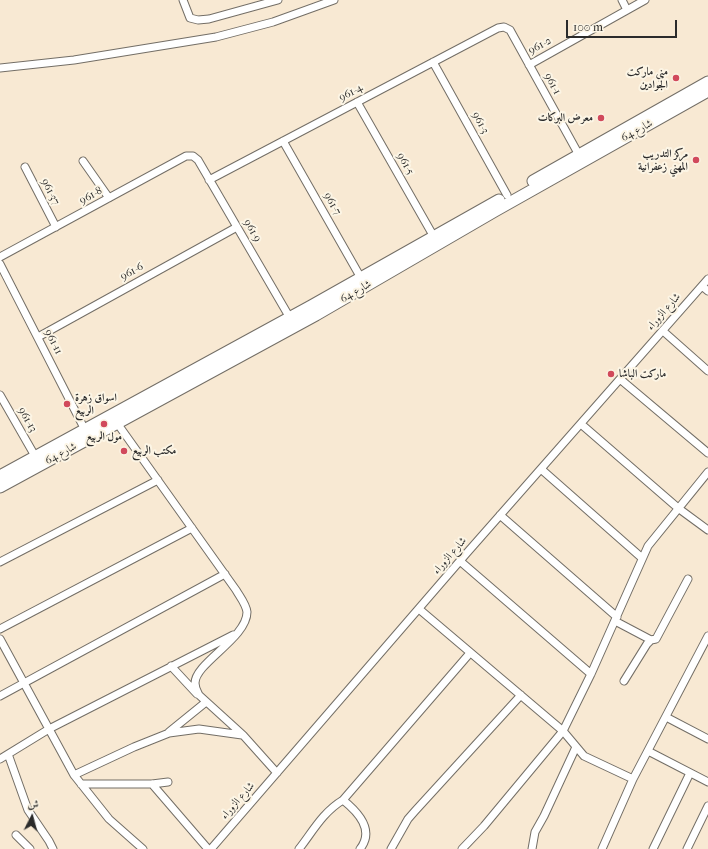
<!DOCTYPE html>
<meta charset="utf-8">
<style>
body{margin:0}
#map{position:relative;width:708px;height:849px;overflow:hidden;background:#f8e9d3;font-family:"IM FELL French Canon",Amiri,serif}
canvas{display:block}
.north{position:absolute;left:12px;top:797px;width:40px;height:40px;-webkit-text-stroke:3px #fcf5e5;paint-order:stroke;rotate:6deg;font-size:11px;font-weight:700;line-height:16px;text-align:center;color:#2b2b2b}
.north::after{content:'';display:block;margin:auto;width:14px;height:18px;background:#2b2b2b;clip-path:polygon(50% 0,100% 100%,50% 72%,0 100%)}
.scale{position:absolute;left:566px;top:20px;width:111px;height:18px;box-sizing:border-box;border:2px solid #2b2b2b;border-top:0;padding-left:5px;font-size:12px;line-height:14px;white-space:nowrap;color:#2b2b2b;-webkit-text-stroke:3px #fcf5e5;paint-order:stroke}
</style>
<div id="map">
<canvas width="708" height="849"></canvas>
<div class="north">ش</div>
<div class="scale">100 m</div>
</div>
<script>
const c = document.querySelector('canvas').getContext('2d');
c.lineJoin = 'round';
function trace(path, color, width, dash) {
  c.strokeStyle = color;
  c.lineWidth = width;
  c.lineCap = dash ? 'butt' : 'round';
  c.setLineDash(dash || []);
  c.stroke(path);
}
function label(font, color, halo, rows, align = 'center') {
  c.font = font + ' "IM FELL French Canon",Amiri,serif';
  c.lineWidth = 4;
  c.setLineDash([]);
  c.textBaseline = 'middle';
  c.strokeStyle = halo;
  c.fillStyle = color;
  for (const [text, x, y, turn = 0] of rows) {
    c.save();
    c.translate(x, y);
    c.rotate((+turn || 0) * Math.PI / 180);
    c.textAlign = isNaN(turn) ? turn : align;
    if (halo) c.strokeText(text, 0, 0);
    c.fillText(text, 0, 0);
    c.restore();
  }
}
const street = new Path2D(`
 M183 0 190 18 198 20 209 19 278 0
 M622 0 627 10
 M433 62 507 195
 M529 65 645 0
 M0 68 74 60 216 37 273 22 334 0
 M357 102 434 237
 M283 141 361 278
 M83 161 109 198
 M25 167 56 227
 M209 180 498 28 504 27 510 30 579 155
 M0 257 186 156H193L198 160 290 318
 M0 264 85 430
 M702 286 708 291
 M663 331 708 371
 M38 337 237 227
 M620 379 708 453
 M0 395 35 456
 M117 423 236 590C240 597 246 604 247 612 247 638 195 663 195 683 195 688 197 691 199 695L243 735 277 773
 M581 424 678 508 708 530
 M541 469 642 558
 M500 515 617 617
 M460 561 591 674
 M0 562 158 480
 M419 609 563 731 584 756 633 779
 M615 621 651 640
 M0 629 192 528
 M0 639 74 775 109 819 143 849
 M171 666 197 694
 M624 681 647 644 651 640 656 639 688 579
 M0 696 225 574
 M666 717 708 739
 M169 732 206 702
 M648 751 708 782
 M8 754 28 810 49 841 53 849
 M0 759 49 729 233 635
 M74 775 134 747 169 733 199 729 242 735
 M81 784H152L168 782
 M152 784 208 849
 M343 800C358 812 375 830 360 849
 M16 835 30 849
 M211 849 465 555 708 279
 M299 849C313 831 323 812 343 800L470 653
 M391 849 408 819 415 811 521 695
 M462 849 484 826 563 731 591 674 648 546 708 472
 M532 849 535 832 544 816 576 747
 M602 849 633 779 708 636
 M653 849 690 773
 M687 849 708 806`);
const primary = new Path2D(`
 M533 181 708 82
 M0 476 311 306 499 200
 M0 487 316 315 495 211 708 91`);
const markers = [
 [676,78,4,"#d1495b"],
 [601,118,4,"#d1495b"],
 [696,160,4,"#d1495b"],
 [611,374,4,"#d1495b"],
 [67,404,4,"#d1495b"],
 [104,424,4,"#d1495b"],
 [124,451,4,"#d1495b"]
];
const streetNames = [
 ["961-2",540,46,-29],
 ["961-1",552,84,61],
 ["961-4",351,93,-28],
 ["961-3",480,123,61],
 ["شارع 64",637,131,-29],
 ["961-5",405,164,60],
 ["961-37",50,192,63],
 ["961-8",91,196,-29],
 ["961-7",332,204,60],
 ["961-9",252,231,60],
 ["961-6",132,272,-29],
 ["شارع 64",356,292,-30],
 ["شارع الزوراء",664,312,-49],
 ["961-11",53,342,63],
 ["961-13",27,420,60],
 ["شارع 64",61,454,-29],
 ["شارع الزوراء",450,556,-49],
 ["شارع الزوراء",238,801,-49]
];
const poiNames = [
 ["مني ماركت",668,72],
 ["الجوادين",668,85],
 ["معرض البركات",593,118],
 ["مركز التدريب",688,154],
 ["المهني زعفرانية",688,167],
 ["ماركت الباشا",619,374,"left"],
 ["اسواق زهرة",75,398,"left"],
 ["الربيع",75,411,"left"],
 ["مول الربيع",104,437,"center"],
 ["مكتب الربيع",132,451,"left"]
];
trace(street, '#736e66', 9);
trace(primary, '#736e66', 13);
trace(street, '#fff', 7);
trace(primary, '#fff', 11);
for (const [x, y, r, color] of markers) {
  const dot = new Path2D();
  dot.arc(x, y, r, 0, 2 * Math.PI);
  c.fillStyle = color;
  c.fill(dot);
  trace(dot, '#fcf5e5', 1.5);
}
label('11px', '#2b2b2b', '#fcf5e5', streetNames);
label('bold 11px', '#2b2b2b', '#fcf5e5', poiNames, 'right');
</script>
